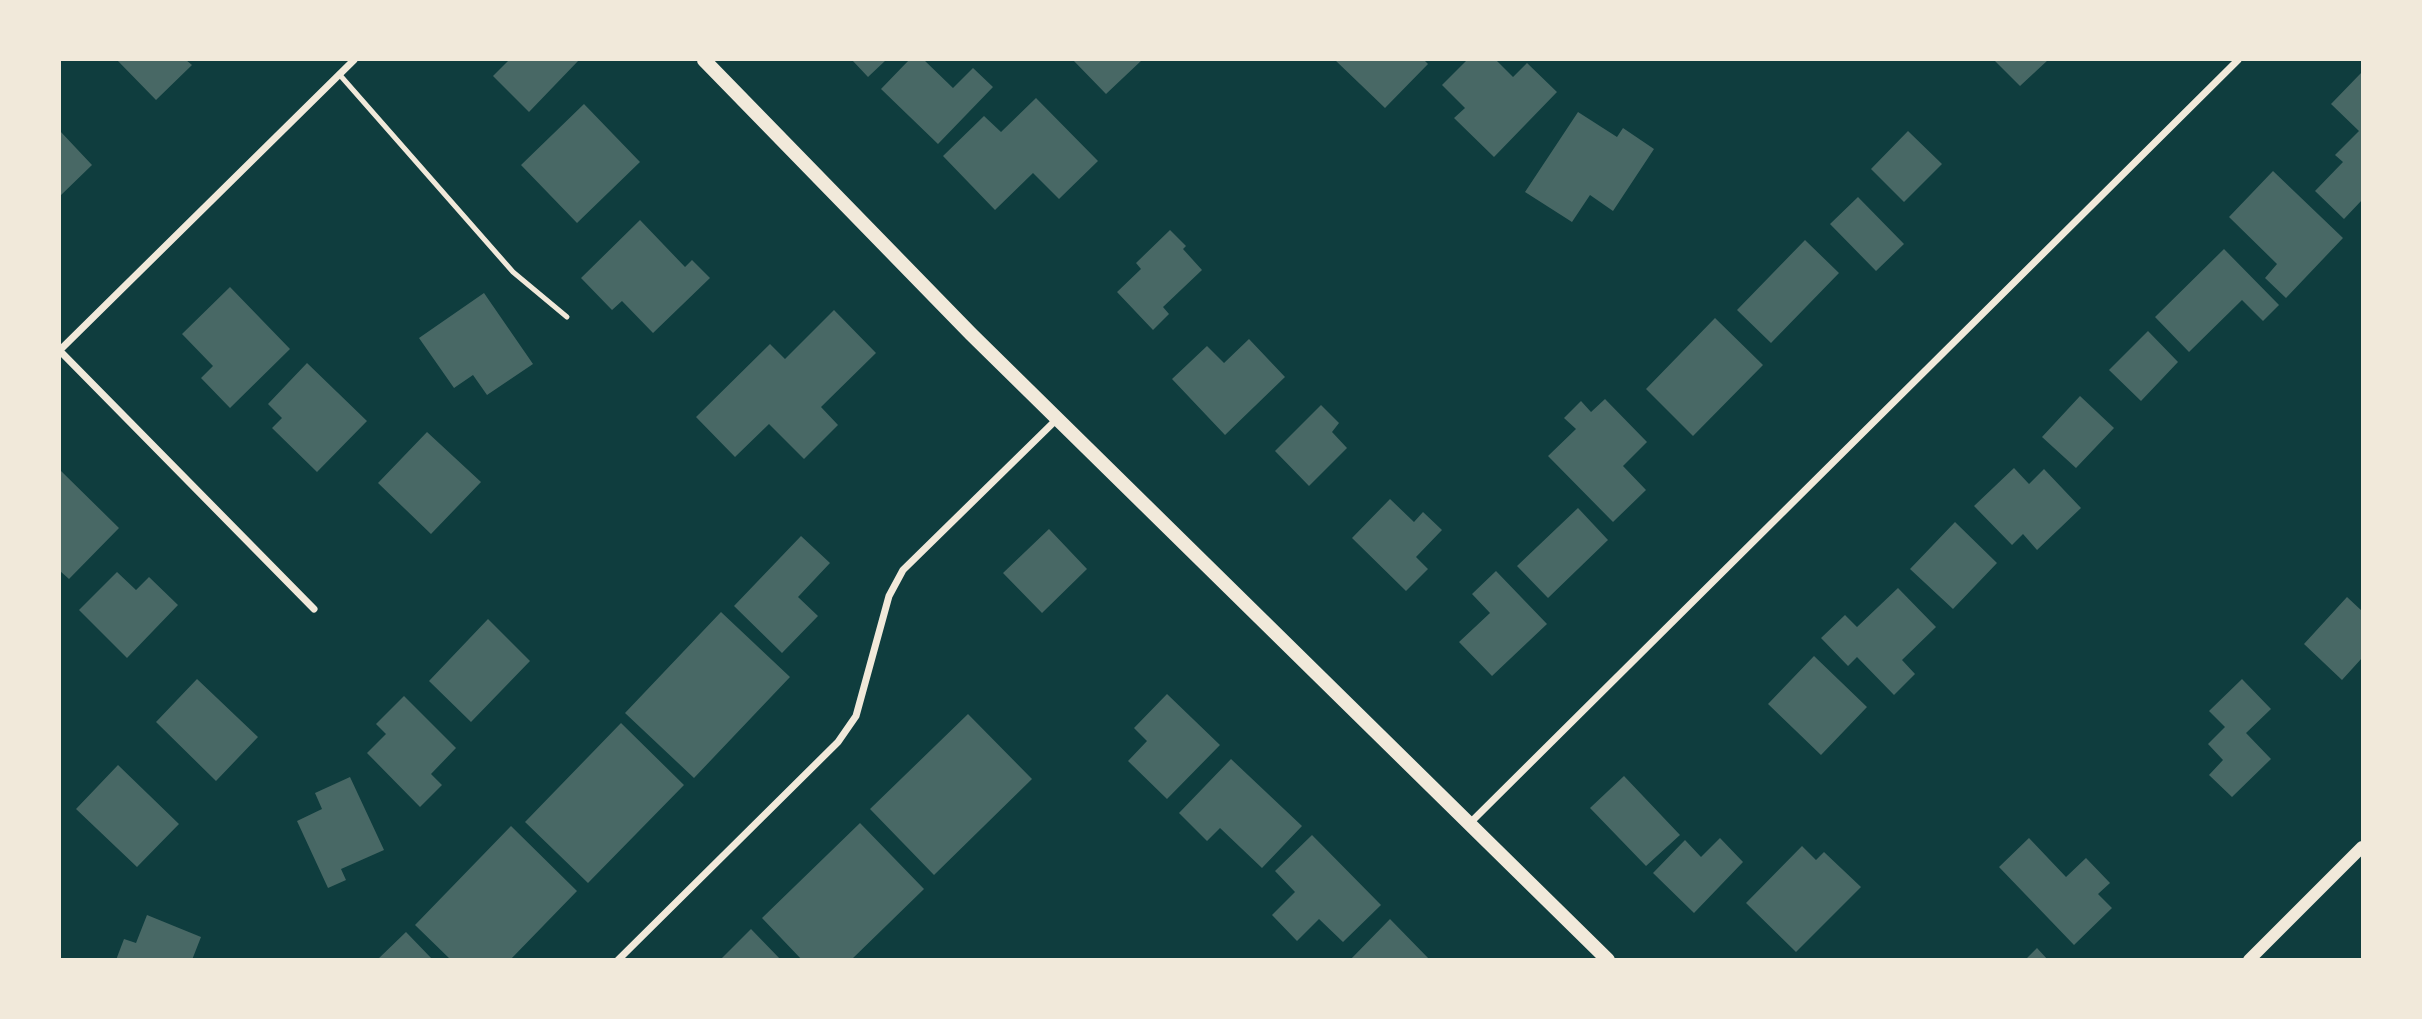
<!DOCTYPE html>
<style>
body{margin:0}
#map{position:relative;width:2422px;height:1019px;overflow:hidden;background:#0f3d3e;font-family:Arial,sans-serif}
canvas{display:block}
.frame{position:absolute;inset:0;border:61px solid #f1e9da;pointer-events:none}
</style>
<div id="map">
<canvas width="2422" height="1019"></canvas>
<div class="frame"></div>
</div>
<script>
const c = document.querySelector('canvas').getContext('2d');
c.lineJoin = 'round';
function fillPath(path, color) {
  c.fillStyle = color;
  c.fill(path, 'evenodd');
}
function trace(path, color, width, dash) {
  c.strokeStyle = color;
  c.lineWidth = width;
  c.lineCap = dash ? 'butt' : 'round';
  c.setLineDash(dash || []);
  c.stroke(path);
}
const building = new Path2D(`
 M117 60H186L192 65 156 100Z
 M509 60H579L529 112 493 76Z
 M852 60H886L868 77Z
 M909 60H924L953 88 973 68 993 87 938 144 881 89Z
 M1073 60H1142L1106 94Z
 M1335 60H1424L1428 64 1385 108Z
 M1467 60H1496L1513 77 1527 63 1557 92 1494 157 1454 118 1465 108 1442 85Z
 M1994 60H2048L2020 86Z
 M2362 72V200L2344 219 2315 191 2343 162 2335 155 2359 131 2331 104Z
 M1036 98 1098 161 1059 199 1033 173 995 210 943 156 984 116 1001 132Z
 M584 104 640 162 577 223 521 165Z
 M1578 112 1617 137 1623 128 1654 149 1613 211 1590 195 1572 222 1525 192Z
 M60 131 92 165 60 196Z
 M1908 131 1942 164 1904 202 1871 169Z
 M2273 171 2343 238 2286 298 2265 278 2277 264 2229 217Z
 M1858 197 1904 244 1876 271 1830 224Z
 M640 220 685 267 692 260 710 278 653 333 622 301 612 310 581 278Z
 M1170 230 1186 246 1183 249 1202 270 1163 307 1169 314 1153 330 1117 292 1141 269 1136 263Z
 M1805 240 1839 273 1771 343 1737 310Z
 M2224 249 2279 305 2263 321 2242 300 2189 352 2155 317Z
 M230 287 290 349 230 408 201 378 213 366 182 334Z
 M484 293 533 364 487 395 473 375 454 388 419 338Z
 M834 310 876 353 821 407 838 425 804 459 769 424 735 457 696 417 770 344 785 359Z
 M1715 318 1763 365 1693 436 1646 389Z
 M2148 331 2178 362 2141 401 2109 370Z
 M1249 339 1285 377 1225 435 1172 379 1207 346 1224 363Z
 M307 363 367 421 317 472 272 428 282 418 268 404Z
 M2080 396 2114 428 2076 468 2042 437Z
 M1605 399 1647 442 1623 466 1646 490 1613 522 1548 456 1576 429 1564 418 1581 401 1591 412Z
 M1321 405 1339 423 1332 432 1347 448 1309 486 1275 451Z
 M427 432 481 482 431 534 378 483Z
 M2014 468 2029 484 2044 469 2081 508 2037 550 2023 534 2012 545 1974 506Z
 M60 470 119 528 69 579 60 571Z
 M1390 499 1414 522 1423 512 1442 530 1416 557 1428 569 1406 591 1352 538Z
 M1578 508 1608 540 1548 598 1517 566Z
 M1955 522 1997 563 1953 609 1910 569Z
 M1049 529 1087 569 1042 613 1003 573Z
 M801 536 830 563 798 597 818 616 782 653 734 606Z
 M1496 571 1547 624 1492 676 1459 642 1490 613 1472 594Z
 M117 572 136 590 149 577 178 605 127 658 79 610Z
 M1898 588 1936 627 1902 660 1915 674 1894 695 1857 657 1848 666 1821 638 1845 615 1857 627Z
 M2347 597 2362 611V658L2342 680 2304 644Z
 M721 612 790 677 694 778 625 713Z
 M488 619 530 661 471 722 429 681Z
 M1814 656 1867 707 1821 755 1768 704Z
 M197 679 258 737 216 781 156 722Z
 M2242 679 2271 709 2246 733 2271 759 2232 797 2209 775 2223 760 2208 744 2225 727 2209 711Z
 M1167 694 1220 745 1167 799 1128 761 1147 741 1134 728Z
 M404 696 456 748 431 774 442 785 420 807 367 753 386 734 376 724Z
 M968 714 1032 779 934 875 870 809Z
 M621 723 684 785 588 883 525 822Z
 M1231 759 1302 826 1262 868 1220 828 1207 841 1179 813Z
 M118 765 179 824 137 867 76 809Z
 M1624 776 1680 835 1646 866 1590 808Z
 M350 777 384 850 341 869 346 880 328 888 297 821 322 809 315 793Z
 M860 823 924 889 851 960H802L762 918Z
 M511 826 577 891 510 960H451L415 925Z
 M1312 835 1381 905 1343 942 1319 919 1297 941 1272 915 1295 892 1275 871Z
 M1720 838 1743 862 1694 913 1653 873 1685 840 1701 857Z
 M2029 838 2066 877 2086 858 2110 883 2098 894 2112 908 2074 945 1999 867Z
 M1802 846 1816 860 1824 852 1861 887 1796 952 1746 903Z
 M147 915 201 937 192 960H116L124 939 136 943Z
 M1390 919 1430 960H1350Z
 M751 929 781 960H720Z
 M406 932 433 960H377Z
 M2037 948 2048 960H2025Z`);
const service = new Path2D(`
 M339 74 513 272 567 317`);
const minor = new Path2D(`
 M60 350 354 60
 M60 351 314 609
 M1470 823 2238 60
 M618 960 838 742 856 716 889 596 903 570 1057 419`);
const tertiary = new Path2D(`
 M2249 960 2362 847`);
const secondary = new Path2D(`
 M704 60 971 334 1608 960`);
fillPath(building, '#486865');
trace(service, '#f1e9da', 5);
trace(minor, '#f1e9da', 7);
trace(tertiary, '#f1e9da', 12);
trace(secondary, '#f1e9da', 14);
</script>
